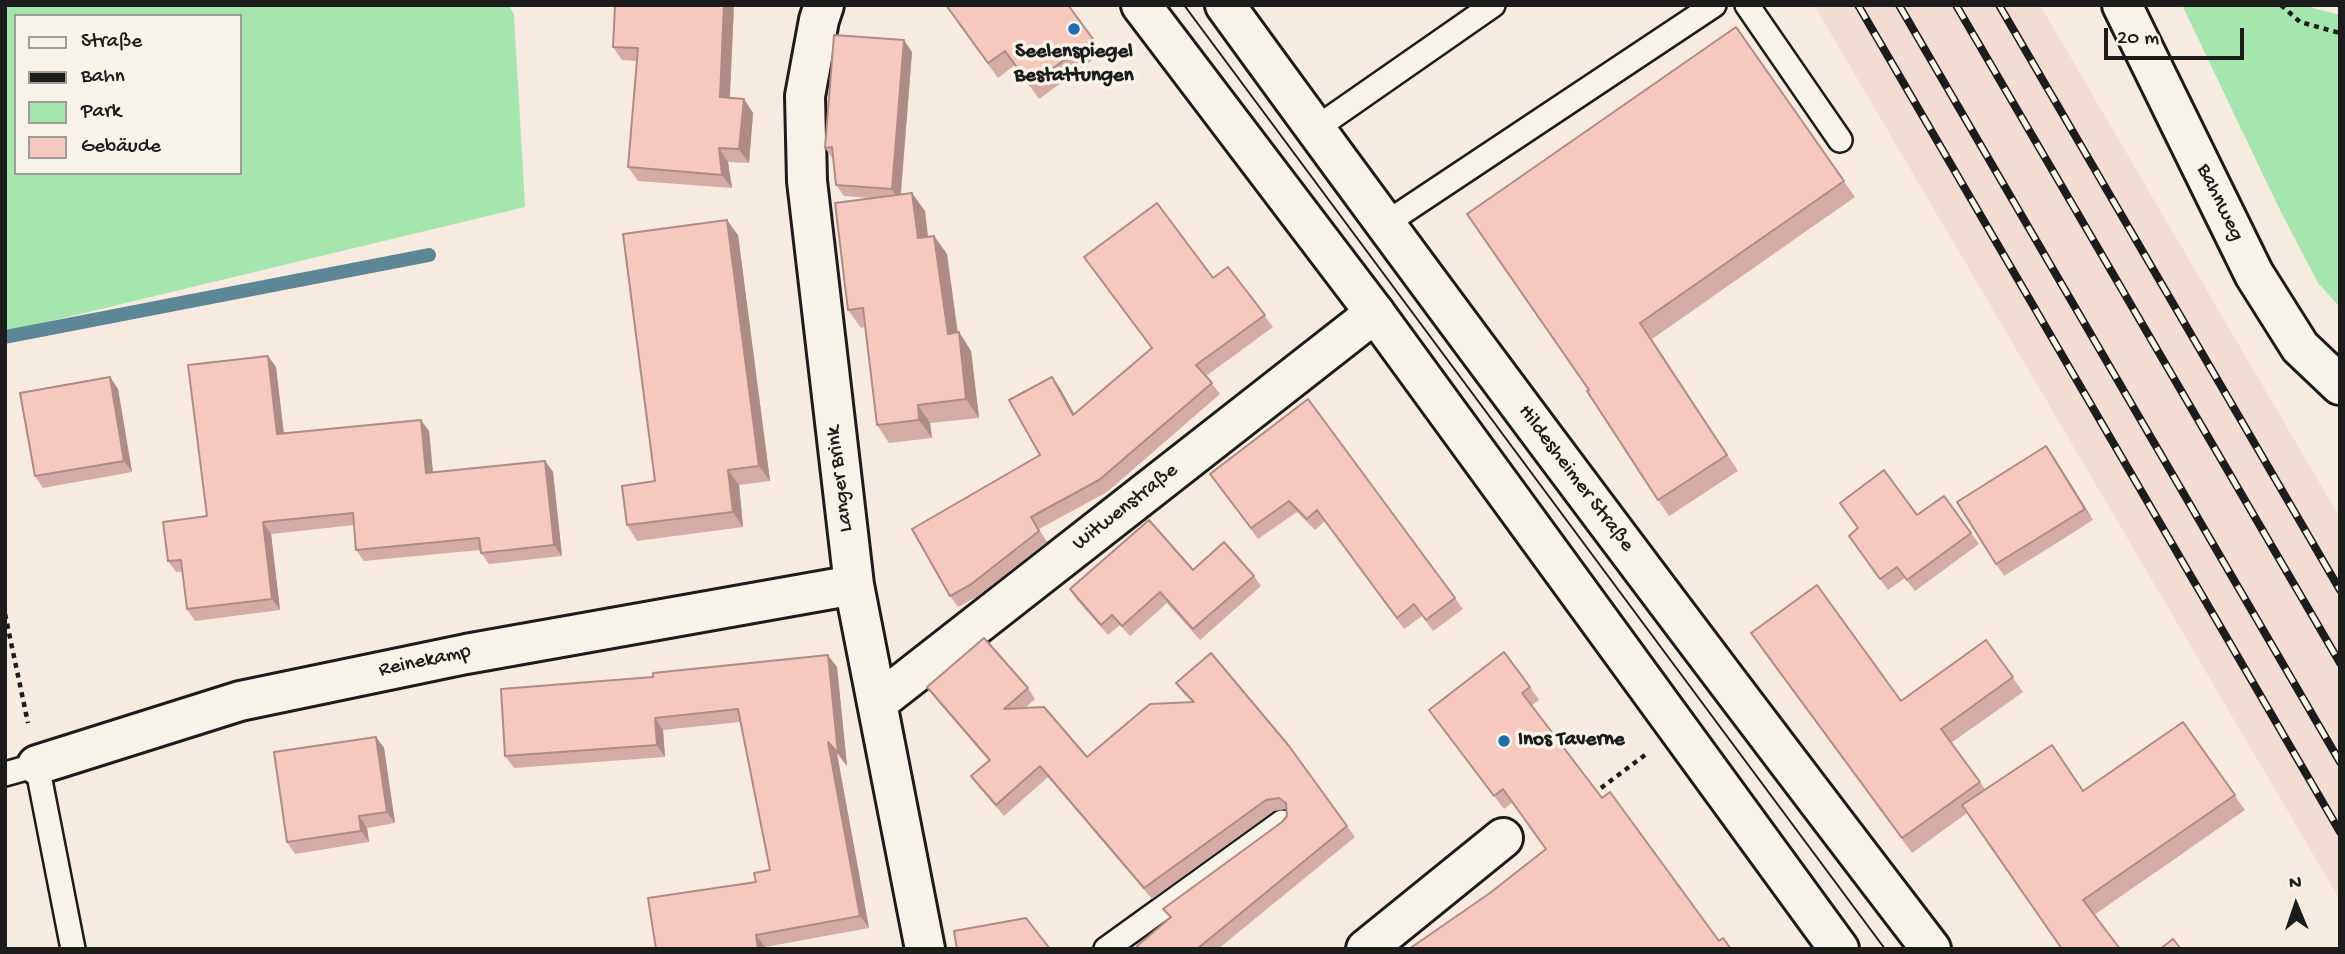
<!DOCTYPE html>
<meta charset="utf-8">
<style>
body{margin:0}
#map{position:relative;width:2345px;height:954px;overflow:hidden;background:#f7eadf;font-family:"Gochi Hand",sans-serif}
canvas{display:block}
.frame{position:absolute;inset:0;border:7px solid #1c1c1c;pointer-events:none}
.legend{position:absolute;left:14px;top:14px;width:228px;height:161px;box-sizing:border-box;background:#f7f3e8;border:2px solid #9f9d96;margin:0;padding:9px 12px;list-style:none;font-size:21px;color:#1c1c1c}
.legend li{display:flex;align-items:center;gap:14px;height:35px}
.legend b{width:35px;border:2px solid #9f9d96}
.north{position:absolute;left:2261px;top:870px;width:70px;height:70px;-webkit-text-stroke:5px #f7f3e8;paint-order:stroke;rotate:358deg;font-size:19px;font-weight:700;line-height:28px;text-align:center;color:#1c1c1c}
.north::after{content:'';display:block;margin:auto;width:24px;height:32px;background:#1c1c1c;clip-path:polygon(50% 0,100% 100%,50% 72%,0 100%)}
.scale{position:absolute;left:2104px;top:28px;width:140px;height:32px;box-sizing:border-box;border:4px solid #1c1c1c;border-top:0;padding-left:9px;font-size:21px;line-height:24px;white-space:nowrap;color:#1c1c1c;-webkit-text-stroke:5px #f7f3e8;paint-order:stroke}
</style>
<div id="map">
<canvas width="2345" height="954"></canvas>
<div class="frame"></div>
<ul class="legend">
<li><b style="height:9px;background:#f7f3e8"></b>Straße</li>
<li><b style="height:9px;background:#1c1c1c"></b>Bahn</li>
<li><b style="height:19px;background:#a5e6ae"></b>Park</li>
<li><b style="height:19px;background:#f7c8bd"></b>Gebäude</li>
</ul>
<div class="north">N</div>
<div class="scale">20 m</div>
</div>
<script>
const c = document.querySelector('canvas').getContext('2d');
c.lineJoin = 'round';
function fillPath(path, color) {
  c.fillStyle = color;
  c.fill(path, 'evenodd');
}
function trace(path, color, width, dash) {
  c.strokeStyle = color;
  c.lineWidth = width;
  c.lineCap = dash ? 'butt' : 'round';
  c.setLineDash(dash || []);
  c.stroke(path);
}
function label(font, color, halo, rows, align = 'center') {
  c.font = font + ' "Gochi Hand",sans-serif';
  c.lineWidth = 7;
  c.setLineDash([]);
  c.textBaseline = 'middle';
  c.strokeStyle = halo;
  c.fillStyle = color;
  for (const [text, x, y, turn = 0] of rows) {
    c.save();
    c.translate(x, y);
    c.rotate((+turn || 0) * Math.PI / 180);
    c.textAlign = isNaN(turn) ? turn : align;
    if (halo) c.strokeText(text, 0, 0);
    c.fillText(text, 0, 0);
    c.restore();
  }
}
const built = new Path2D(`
 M1814 5H2040L2340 518V900Z`);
const green = new Path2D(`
 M5 5H509L514 15 525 207 5 332ZM16 16H240V173H16Z
 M2182 5H2310L2313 8 2340 15V307L2318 283 2278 206Z`);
const stream = new Path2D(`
 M5 337 429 255`);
const path = new Path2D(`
 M2281 5 2300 22 2340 33
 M5 614 28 723
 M1593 794 1645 755`);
const service = new Path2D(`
 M1747 5 1840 140
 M1315 129 1493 5
 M1385 224 1714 5
 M5 774 37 765 73 949
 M1106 949 1282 822`);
const minor = new Path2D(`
 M824 5 819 20 805 96 807 181 854 585 925 949
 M2122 5 2254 274 2300 347 2340 385
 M877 703 1375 313
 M37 765 240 701 466 654 854 585
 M1366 949 1503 838`);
const tertiary = new Path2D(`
 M1141 5 1375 313 1839 949
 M1225 5C1456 323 1692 637 1931 949`);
const tram = new Path2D(`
 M1184 5 1885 949`);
const rail = new Path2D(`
 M1858 5 2340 832
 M1899 5 2340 762
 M1956 5 2340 663
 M1999 5 2340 590`);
const wall = new Path2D(`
 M615 5H734L730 98 744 99 753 113 749 163 728 162 732 188 638 181 628 167 637 61 622 60 613 47Z
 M945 5H1068L1102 53 1039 99 1015 65 998 78Z
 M1736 27 1855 197 1652 339 1738 471 1669 516 1658 500 1589 390Z
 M912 52 901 195 925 211 928 236H934L947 254 958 333 959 332 971 351 979 418 930 423 932 438 889 443 877 425 865 327 861 328 848 310 870 198 844 196 836 185 833 159 825 148Z
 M738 235 770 481 739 485 743 527 637 541 627 525 655 481Z
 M1228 267 1273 327 1206 376 1220 394 1107 492 1039 529 1047 542 978 596 958 607 950 596 1040 455 1060 388 1074 414 1152 348 1213 278Z
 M268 356 276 367 284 433 429 431 433 472 545 461 553 472 562 556 489 564 481 553 480 550 364 561 356 550 354 525 271 534 280 610 195 621 187 609 182 572H176L168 561 207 516Z
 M110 377 118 389 132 472 43 488 35 476Z
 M1308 399 1463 609 1433 631 1422 616 1404 629 1325 521 1315 530 1297 512 1258 539 1218 485Z
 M2054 457 2093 520 2004 576 1996 564Z
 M1944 496 1979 544 1915 591 1905 578 1888 590 1849 536 1858 529 1917 515Z
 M1193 570 1254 576 1261 586 1200 640 1167 603 1130 636 1120 625 1108 635 1077 600 1070 589Z
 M1986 640 2023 692 1951 743 1985 789 2083 791 2183 722 2245 810 2094 915 1967 813 1912 853 1761 648 1901 701Z
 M837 667 847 766 837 754 869 928 765 947 656 949 756 882 770 870 740 722 663 730 665 757 514 768 505 756Z
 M1176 683 1289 746 1355 837 1218 949H1139L1170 918 1163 909 1282 822 1287 816V809L1274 811 1152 899 1048 777 1004 816 979 787 971 776 989 761 935 698 927 687 1028 688 1035 699 1025 708 1087 757 1192 702 1184 694Z
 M1530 687 1539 700 1531 706 1602 798 1719 941 1731 949 1490 893 1546 849 1512 803 1504 809 1429 710Z
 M376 737 384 748 395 823 367 828 369 842 295 854 287 842Z`);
const shadedWall = new Path2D(`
 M724 5H734L729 110 720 97Z
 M904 40 912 52 900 201 892 189Z
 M744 99 753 113 749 163 739 149Z
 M719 148 728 162 732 188 722 175Z
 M912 193 925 211 930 256 918 238Z
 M727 220 738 235 770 481 759 466Z
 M934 236 947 254 960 352 948 334Z
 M959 332 971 351 979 418 966 399Z
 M268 356 276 367 285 445 277 434Z
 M110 377 118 389 132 472 124 461Z
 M1052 377 1060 388 1081 426 1073 415Z
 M918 405 930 423 932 438 919 420Z
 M421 420 429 431 434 484 426 473Z
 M2046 446 2054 457 2093 520 2085 509Z
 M545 461 553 472 562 556 554 545Z
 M728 470 739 485 743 527 733 512Z
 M263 522 271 534 280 610 272 599Z
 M828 655 837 667 847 766 838 753Z
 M655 718 663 730 665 757 657 745Z
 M376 737 384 748 395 823 387 812Z
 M828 742 837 754 869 928 860 916Z
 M359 816 367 828 369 842 361 831Z
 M756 935 765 947V949H758Z`);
const building = new Path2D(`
 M615 5H724L720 97 744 99 739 149 719 148 722 175 628 167 638 48 613 47Z
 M946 5H1068L1093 39 1030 85 1005 51 988 63Z
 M1736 27 1844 181 1640 323 1727 455 1658 500 1587 391 1589 390 1467 214Z
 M834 35 904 40 892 189 836 185 832 147 825 148Z
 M912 193 918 238 934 236 948 334 959 332 966 399 918 405 919 420 877 425 863 308 848 310 835 203Z
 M1157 203 1213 278 1228 267 1265 315 1196 365 1212 383 1099 480 1031 517 1039 531 970 585 950 596 912 529 1040 455 1009 400 1052 377 1073 415 1152 348 1084 257Z
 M727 220 759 466 728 470 733 512 627 525 622 486 655 481 623 234Z
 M268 356 277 434 421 420 426 473 545 461 554 545 481 553 479 538 356 550 353 513 263 522 272 599 187 609 181 560 168 561 163 522 207 516 188 365Z
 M110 377 124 461 35 476 20 393Z
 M1308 399 1455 598 1426 620 1414 604 1397 618 1317 510 1307 519 1289 501 1251 528 1210 474Z
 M2046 446 2085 509 1996 564 1957 502Z
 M1884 470 1917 515 1944 496 1971 533 1907 580 1897 567 1880 579 1849 536 1858 528 1840 503Z
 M1149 520 1193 570 1224 542 1254 576 1193 629 1160 592 1122 626 1112 615 1101 625 1070 589Z
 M1817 585 1901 701 1986 640 2013 677 1941 729 1980 782 1902 838 1751 633Z
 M984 638 1028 688 1004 709 1044 707 1087 757 1150 704 1194 702 1176 683 1211 653 1289 746 1347 826 1197 949H1139L1137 946 1171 917 1163 909 1282 822 1287 816 1286 803 1279 798 1266 800 1144 888 1040 766 996 805 971 776 990 760 927 687Z
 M1504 652 1530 687 1522 693 1602 798 1610 792 1719 941 1723 938 1731 949H1409L1490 893 1546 849 1503 789 1494 796 1429 710Z
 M828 655 838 753 828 742 860 916 756 935 758 949H656L648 898 756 882 754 873 770 870 738 709 655 718 657 745 505 756 501 689 653 677V673Z
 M2183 722 2235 795 2083 900 2120 949H2062L1962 805 2052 745 2083 791Z
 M376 737 387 812 359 816 361 831 287 842 274 752Z
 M1026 918 1050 949H957L954 931Z
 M2173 939 2181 949H2160Z`);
const markers = [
 [1074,29,7,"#1f6fb2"],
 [1504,741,7,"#1f6fb2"]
];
const poiNames = [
 ["Seelenspiegel",1074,53],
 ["Bestattungen",1074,77],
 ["Inos Taverne",1518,741,"left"]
];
const streetNames = [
 ["Bahnweg",2219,203,64],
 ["Langer Brink",841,479,-97],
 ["Hildesheimer Straße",1575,479,53],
 ["Witwenstraße",1126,508,-38],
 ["Reinekamp",425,662,-12]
];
fillPath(built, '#f3dcd1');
fillPath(green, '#a5e6ae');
trace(stream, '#5d8697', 14);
trace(service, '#1c1c1c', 28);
trace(minor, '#1c1c1c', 44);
trace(tertiary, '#1c1c1c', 44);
trace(path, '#1c1c1c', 4.5, [5, 5]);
trace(service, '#f7f3e8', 23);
trace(minor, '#f7f3e8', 38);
trace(tertiary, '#f7f3e8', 38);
trace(tram, '#1c1c1c', 2);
trace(rail, '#1c1c1c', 8);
trace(rail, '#f7f3e8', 5, [16]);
fillPath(wall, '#d4aca3');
fillPath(shadedWall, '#ad8c84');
fillPath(building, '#f7c8bd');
trace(building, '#ad8c84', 2);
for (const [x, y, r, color] of markers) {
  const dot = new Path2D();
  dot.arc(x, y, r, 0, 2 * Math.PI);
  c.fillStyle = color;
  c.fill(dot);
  trace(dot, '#f7f3e8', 2.5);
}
label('bold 21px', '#1c1c1c', '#f7f3e8', poiNames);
label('21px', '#1c1c1c', '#f7f3e8', streetNames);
</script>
